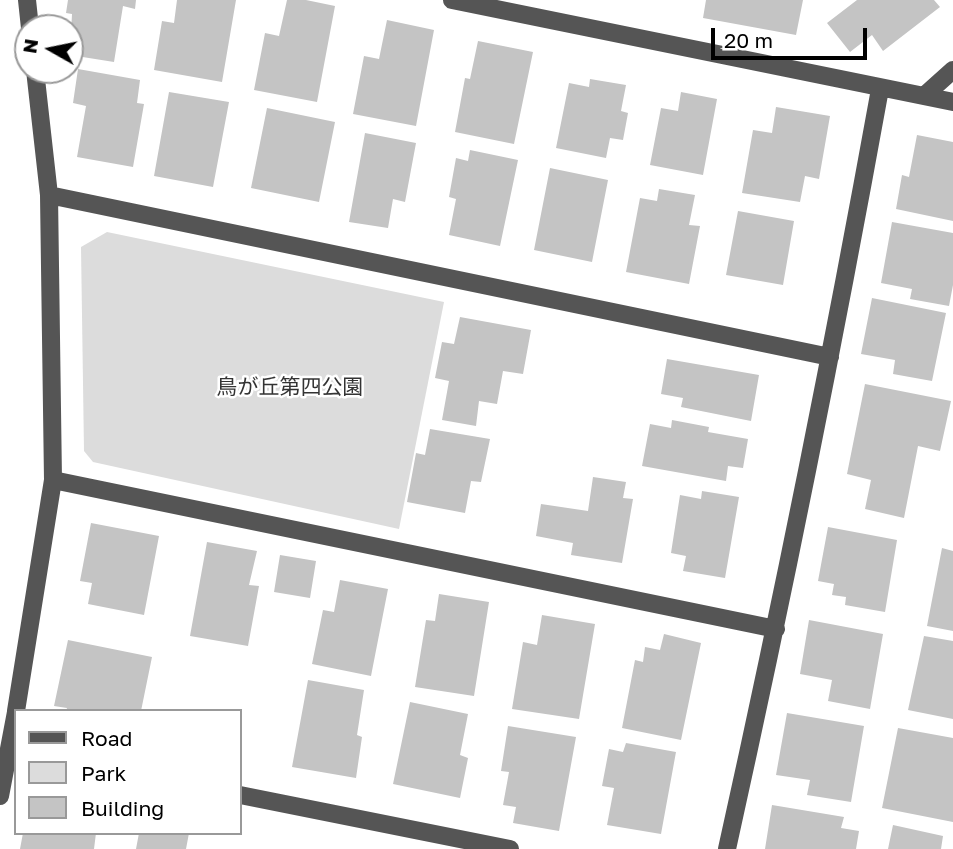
<!DOCTYPE html>
<meta charset="utf-8">
<style>
body{margin:0}
#map{position:relative;width:953px;height:849px;overflow:hidden;background:#fff;font-family:"Golos Text",sans-serif}
canvas{display:block}
.legend{position:absolute;left:14px;top:709px;width:228px;height:126px;box-sizing:border-box;background:#fff;border:2px solid #999;margin:0;padding:9px 12px;list-style:none;font-size:21px;color:#000}
.legend li{display:flex;align-items:center;gap:14px;height:35px}
.legend b{width:35px;border:2px solid #999}
.north{position:absolute;left:14px;top:14px;width:70px;height:70px;box-sizing:border-box;background:#fff;border:2px solid #999;border-radius:50%;rotate:279deg;font-size:19px;font-weight:700;line-height:28px;text-align:center;color:#000}
.north::after{content:'';display:block;margin:auto;width:24px;height:32px;background:#000;clip-path:polygon(50% 0,100% 100%,50% 72%,0 100%)}
.scale{position:absolute;left:711px;top:28px;width:156px;height:32px;box-sizing:border-box;border:4px solid #000;border-top:0;padding-left:9px;font-size:21px;line-height:24px;white-space:nowrap;color:#000;-webkit-text-stroke:5px #fff;paint-order:stroke}
</style>
<div id="map">
<canvas width="953" height="849"></canvas>
<ul class="legend">
<li><b style="height:9px;background:#555"></b>Road</li>
<li><b style="height:19px;background:#dcdcdc"></b>Park</li>
<li><b style="height:19px;background:#c4c4c4"></b>Building</li>
</ul>
<div class="north">N</div>
<div class="scale">20 m</div>
</div>
<script>
const c = document.querySelector('canvas').getContext('2d');
c.lineJoin = 'round';
function fillPath(path, color) {
  c.fillStyle = color;
  c.fill(path, 'evenodd');
}
function trace(path, color, width, dash) {
  c.strokeStyle = color;
  c.lineWidth = width;
  c.lineCap = dash ? 'butt' : 'round';
  c.setLineDash(dash || []);
  c.stroke(path);
}
function label(font, color, halo, rows, align = 'center') {
  c.font = font + ' "Golos Text","Noto Sans JP",sans-serif';
  c.lineWidth = 5;
  c.setLineDash([]);
  c.textBaseline = 'middle';
  c.strokeStyle = halo;
  c.fillStyle = color;
  for (const [text, x, y, turn = 0] of rows) {
    c.save();
    c.translate(x, y);
    c.rotate((+turn || 0) * Math.PI / 180);
    c.textAlign = isNaN(turn) ? turn : align;
    if (halo) c.strokeText(text, 0, 0);
    c.fillText(text, 0, 0);
    c.restore();
  }
}
const green = new Path2D(`
 M107 232 444 302 399 529 93 462 84 451 81 247Z`);
const building = new Path2D(`
 M68 0H136L135 9 123 6 114 62 70 55 72 14 66 13Z
 M177 0H236L222 82 154 70 162 21 174 23Z
 M287 0H306L335 6 317 102 254 90 265 33 279 36Z
 M706 0H803L796 35 703 18Z
 M857 0H934L940 7 883 51 872 35 850 52 827 23Z
 M387 20 434 30 416 126 353 114 364 56 379 59Z
 M478 41 533 52 514 144 455 132 465 78 470 79Z
 M78 69 140 80 137 103 144 104 133 167 77 157 86 106 73 103Z
 M590 79 626 85 621 111 628 113 623 140 610 138 606 158 556 148 569 83 589 87Z
 M169 92 229 102 213 187 154 176Z
 M681 92 717 99 703 175 650 165 661 108 678 111Z
 M776 107 830 116 819 179 805 176 800 202 742 193 753 130 772 133Z
 M267 108 335 122 319 202 251 188Z
 M365 133 416 143 405 202 393 199 388 228 349 222Z
 M917 135 953 142V221L896 209 902 175 909 177Z
 M470 150 518 160 500 246 449 235 456 199 449 197 456 158 468 161Z
 M550 168 608 180 592 262 534 250Z
 M659 189 695 195 689 225 700 226 689 284 626 272 640 198 657 201Z
 M738 211 794 221 783 285 726 275Z
 M892 222 953 233V285L949 306 910 299 912 289 881 283Z
 M872 298 946 313 932 381 893 374 895 360 861 354Z
 M460 317 531 330 523 374 503 371 497 404 479 401 476 426 442 420 449 381 435 378 442 342 454 344Z
 M667 359 759 375 751 421 681 407 683 398 661 394Z
 M865 384 951 401 940 451 918 446 904 518 865 509 871 480 847 474Z
 M672 420 709 427 708 432 748 439 743 468 728 466 726 481 642 466 650 424 671 428Z
 M430 429 490 439 481 482 471 481 465 513 407 502 416 453 425 455Z
 M593 477 626 482 623 498 633 499 622 563 571 555 573 543 536 536 541 504 588 511Z
 M702 491 739 497 725 578 683 571 686 556 671 553 680 495 701 499Z
 M91 523 159 536 144 615 88 604 92 583 80 581Z
 M828 527 897 540 885 612 845 605 846 597 832 595 834 584 818 581Z
 M207 542 257 551 249 585 259 586 248 646 190 636Z
 M942 548 953 551V631L927 626Z
 M280 555 316 561 310 598 274 592Z
 M340 580 388 589 371 676 312 664 323 610 334 612Z
 M439 594 489 602 474 696 415 687 426 620 435 621Z
 M542 615 595 624 579 719 512 709 523 642 537 645Z
 M809 620 883 634 870 709 828 701 832 680 800 674Z
 M664 634 701 643 681 740 622 728 635 660 643 662 645 647 660 650Z
 M924 636 953 641V719L908 710Z
 M68 640 152 657 141 711H66L67 708 54 706Z
 M308 680 364 690 357 735 362 737 356 778 292 767Z
 M410 702 468 714 460 755 468 758 460 798 393 784Z
 M787 713 864 726 851 802 807 795 810 780 776 775Z
 M508 726 576 737 559 831 513 823 516 807 503 805 509 772 501 771Z
 M898 728 953 738V822L882 808Z
 M626 743 676 752 661 834 607 825 614 788 602 786 609 749 623 752Z
 M772 805 844 817 841 828 859 831 856 849H765Z
 M893 825 943 836 941 849H888Z
 M23 833H96L94 849H20Z
 M139 833H189L186 849H136Z`);
const minor = new Path2D(`
 M27 0 30 28
 M452 0 953 102
 M924 96 953 70
 M49 195 830 357
 M53 480 776 629
 M16 711 53 480 49 195 35 70
 M240 795 510 849
 M0 796 16 712
 M727 849C783 597 834 343 880 89`);
const parkNames = [
 ["鳥が丘第四公園",290,387]
];
fillPath(green, '#dcdcdc');
fillPath(building, '#c4c4c4');
trace(minor, '#555', 18);
label('21px', '#333', '#fff', parkNames);
</script>
